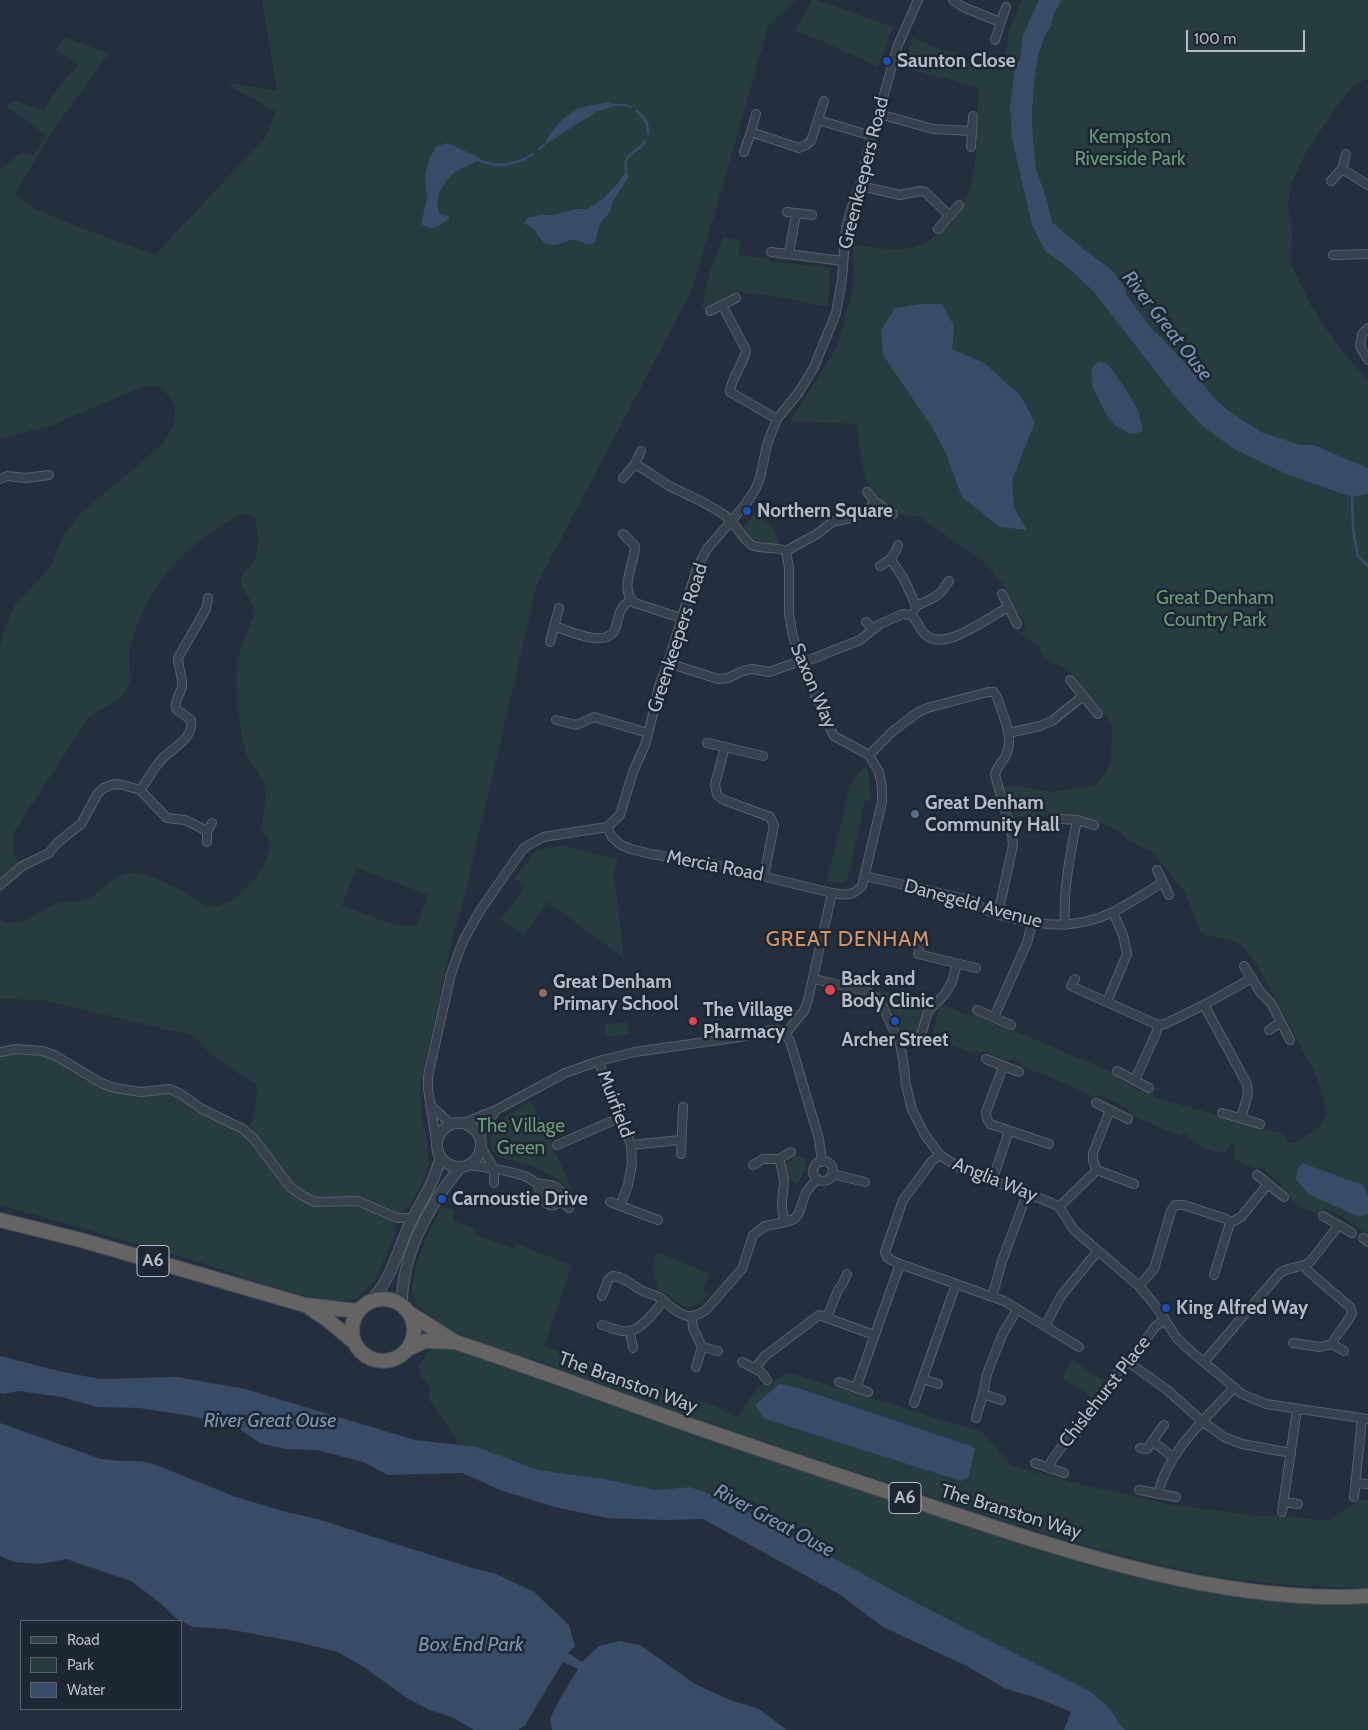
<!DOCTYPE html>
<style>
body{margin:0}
#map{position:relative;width:1368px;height:1730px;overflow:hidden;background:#242f3e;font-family:Cabin,sans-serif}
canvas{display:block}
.legend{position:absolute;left:20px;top:1620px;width:162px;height:90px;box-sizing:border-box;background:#1d2633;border:1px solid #59626f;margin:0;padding:6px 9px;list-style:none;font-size:15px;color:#b4bcc9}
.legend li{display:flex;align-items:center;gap:10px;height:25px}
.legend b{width:25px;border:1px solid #59626f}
.scale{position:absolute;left:1186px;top:30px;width:119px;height:22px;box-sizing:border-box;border:2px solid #b4bcc9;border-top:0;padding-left:6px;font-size:15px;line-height:18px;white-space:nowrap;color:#b4bcc9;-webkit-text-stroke:4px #1d2633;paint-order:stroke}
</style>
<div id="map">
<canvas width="1368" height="1730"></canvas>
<ul class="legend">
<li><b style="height:6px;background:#38414e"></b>Road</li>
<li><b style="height:14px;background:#263c3f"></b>Park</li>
<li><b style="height:14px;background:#394c67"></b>Water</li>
</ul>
<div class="scale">100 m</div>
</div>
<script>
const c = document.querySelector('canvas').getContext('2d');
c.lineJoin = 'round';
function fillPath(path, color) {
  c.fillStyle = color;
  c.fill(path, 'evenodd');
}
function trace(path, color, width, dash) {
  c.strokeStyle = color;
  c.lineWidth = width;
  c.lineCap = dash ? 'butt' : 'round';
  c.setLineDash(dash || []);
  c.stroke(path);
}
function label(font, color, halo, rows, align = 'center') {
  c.font = font + ' Cabin,sans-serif';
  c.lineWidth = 5;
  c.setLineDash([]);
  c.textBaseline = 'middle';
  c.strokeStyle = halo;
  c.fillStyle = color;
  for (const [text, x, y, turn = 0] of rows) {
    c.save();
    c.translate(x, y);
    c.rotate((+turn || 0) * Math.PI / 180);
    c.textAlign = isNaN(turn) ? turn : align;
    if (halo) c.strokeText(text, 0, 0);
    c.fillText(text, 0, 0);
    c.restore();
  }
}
const green = new Path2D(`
 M262 0H796L768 26 732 154 692 290 537 584 465 894 452 940 420 1088 422 1117 427 1140 429 1164 426 1176 409 1208 398 1214 393 1222 396 1233 374 1282 355 1299 331 1302 273 1287 190 1259 0 1205V1048L26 1045 43 1047 55 1051 110 1083 139 1089 165 1086 177 1088 192 1096 209 1109 241 1124 249 1129C255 1115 258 1100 256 1084L233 1070 209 1052 196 1038 183 1032 173 1031 43 1000 0 999V920C24 931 36 911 56 904 66 900 79 903 89 898 103 892 112 875 127 873 143 872 172 884 185 892 192 896 200 904 208 906 221 908 236 898 245 889 253 881 262 873 265 862 270 848 275 843 262 832 261 818 268 797 265 787 263 777 255 769 250 761 243 748 241 731 239 716 237 699 236 677 238 659 240 647 255 617 254 609 252 598 242 592 241 582 241 573 248 569 253 563 260 551 258 531 255 518L250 515 241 514C184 545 148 583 130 647 126 661 135 676 126 691 117 705 96 708 86 721 78 732 71 744 64 756 47 781 30 807 14 832L13 851 23 873 0 893V647L6 625 15 605 52 565 59 544 70 527 82 512 163 444 171 429 175 420V406L165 391 158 387 148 386 135 390 52 425 0 439V170L21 153 34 155 46 135 7 107 14 101 44 110 60 85 79 65 55 50 65 38 109 53 54 129 15 193 33 208 76 226 155 255 265 138 276 112 228 85 238 84 277 91ZM356 868 426 894 427 898 417 926 395 925 342 906Z
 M812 0H817L893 27 878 67 822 41 795 31Z
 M1022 0H1039L1023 35 1020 60 1015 66 1010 106 1012 139 1032 225 1045 251 1066 266 1093 291 1173 394 1201 425 1352 497 1368 494V1235L1345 1218 1323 1208 1319 1215 1299 1206 1287 1195 1288 1193 1282 1188V1185L1261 1167 1257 1170 1234 1159 1233 1155 1236 1146 1231 1143 1225 1152C1210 1154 1194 1143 1184 1133L1180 1136 1130 1115 1128 1109 1103 1096H1092L1055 1079 1025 1068 1026 1067 1020 1065 1019 1062 1004 1058 1001 1059 987 1052H974L932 1040 938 1012 942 1004 972 1017 974 1013 978 1017 1006 1029H1010L1114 1073 1117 1078 1141 1092 1147 1090 1157 1098 1224 1117 1226 1120 1281 1133 1289 1143H1295L1318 1128 1327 1114 1318 1079 1259 968 1244 947 1232 940 1205 935 1201 931 1185 892 1153 853 1129 841 1119 831 1095 820 1073 815 1015 817 1004 787 1017 786 1051 792 1094 786 1106 772 1111 761 1112 728 1108 718 1073 675 1064 667 1052 663 1041 654 1039 647 1025 636 1020 634 1027 629 1003 584 984 562 920 517 904 515 889 508 874 496 865 479 856 424 790 421 837 347 853 290 854 245C869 246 890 251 904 249 916 248 926 243 936 236 984 203 976 139 978 87L904 68 912 38 972 61 1004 72 1009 31Z
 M1062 0H1368V79L1357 83 1346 93 1305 154 1291 184 1288 207 1292 232 1290 262 1311 306 1339 348 1368 380V468L1314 445H1300L1261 432 1229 411 1215 399 1191 369 1149 325 1126 294 1125 286 1112 270 1086 251 1052 222 1047 200 1036 169 1033 140 1032 114 1034 81 1039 53 1046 33 1051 27 1054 14Z
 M723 237 741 241 739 255 769 259 773 262 830 268 828 307 775 296 741 292 705 310 702 308 709 275Z
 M755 513C769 523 774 526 779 543 762 545 754 541 742 530Z
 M867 767 872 801 865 800 848 878 844 883 827 881 850 785 860 771Z
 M561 845 618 860 614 873 624 958 548 902 524 935 501 919 525 887 515 878 536 851Z
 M877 990 912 998 923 1009 921 1014 923 1015 918 1032 904 1037 890 1007Z
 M628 1022 629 1034 606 1037 604 1025Z
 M531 1101 536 1111 573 1191 567 1189 560 1180 530 1165 505 1159 497 1156 493 1150 490 1144 492 1129 498 1122Z
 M794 1155 807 1159 804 1171 797 1184 787 1178 789 1171 785 1168 787 1161 792 1162Z
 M442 1207 455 1211 452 1220 475 1229 474 1234 514 1249 516 1244 572 1265 544 1346 719 1408 737 1418 758 1387 789 1373 982 1432 1012 1466 1087 1486 1173 1505 1258 1516 1276 1515 1329 1521 1359 1500H1368V1588C1313 1587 1257 1584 1202 1574 1109 1555 1019 1526 929 1496 843 1468 758 1440 673 1410 629 1394 584 1378 540 1362 504 1350 468 1341 434 1324L435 1319C430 1315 421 1311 417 1305 402 1280 430 1230 442 1207Z
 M660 1253 709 1274 702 1289 710 1294C687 1319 680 1301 658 1289L653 1268 656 1255Z
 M442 1345 1091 1561 1368 1602V1730H1125L1121 1726 1110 1709 1022 1657 920 1605 764 1520 719 1497 690 1487 656 1490 604 1479 538 1470 477 1447 457 1445 455 1436 428 1398 431 1389 421 1376 419 1366 428 1352Z
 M1072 1360 1104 1381 1093 1398 1062 1378Z`);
const water = new Path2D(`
 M1039 0H1062L1054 14 1051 27 1046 33 1039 53 1034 81 1032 114 1033 140 1036 169 1047 200 1052 222 1086 251 1112 270 1125 287 1126 294 1149 325 1191 369 1215 399 1229 411 1261 432 1300 445H1314L1368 468V494L1352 497 1289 475 1234 449 1201 425 1173 394 1093 291 1066 266 1045 251 1032 225 1012 139 1010 106 1015 66 1020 60 1023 35Z
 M610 102 612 107 598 111 544 145C551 130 567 112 583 107 592 105 601 104 610 102Z
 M448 143 480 158C475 164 467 165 460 169 446 177 430 199 441 215L449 216V219C438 226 434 232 421 224L427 199 425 177 429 159 437 146Z
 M626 171 629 176 613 201 610 212 601 222 598 230 596 241C587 249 585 241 575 240 567 239 559 246 551 245 540 244 538 232 531 227 529 225 526 225 524 223L527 218 540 215H554L576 209H587L603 199 618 183Z
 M920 304H942L954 326 952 349 984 363 1020 395 1035 422 1012 480 1014 508 1027 530 1000 527 962 497 947 456 932 427 883 355 881 330 895 308Z
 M1098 362 1107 363C1119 380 1144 410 1142 432L1130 434 1115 425 1106 414 1093 388 1091 369Z
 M1302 1163 1363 1185 1368 1195V1214L1359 1217 1309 1194 1296 1180 1297 1170Z
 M0 1356 58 1371 100 1379 177 1377 245 1389 415 1440 477 1447 538 1470 604 1479 656 1490 690 1487 719 1497 764 1520 920 1605 1091 1692 1110 1709 1121 1726 1125 1730H1064L1071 1712 1043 1700 1004 1688 969 1667 883 1627 839 1594 703 1519 666 1520 607 1518 555 1507 500 1490 462 1473 388 1475 363 1462 317 1450 285 1449 260 1443 239 1429 192 1416 139 1408 97 1407 62 1397 19 1391 2 1394 0 1393Z
 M779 1384 795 1387 971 1446 975 1449 968 1478 961 1481 765 1419 755 1405Z
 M0 1423 101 1459 122 1461H141L156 1465 236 1497 286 1512 317 1519 469 1567 496 1574 534 1592 569 1625 575 1646 568 1653 582 1662 599 1646 619 1641 640 1645 695 1684 730 1700 759 1709 787 1730H552L550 1719 560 1699 578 1669 563 1662 525 1725 518 1730H474L454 1718 430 1710 407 1698 365 1668 338 1652 298 1642 227 1629 193 1627 177 1619 159 1602 131 1581 66 1559 40 1564 15 1562 0 1556Z`);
const stream = new Path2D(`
 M611 105H627L631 107
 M637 111C645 118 648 123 648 133
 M539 149 544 145
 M478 160C497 168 516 165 533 154
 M626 171C623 150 636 156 645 141
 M1352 497 1353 529 1358 556 1368 566`);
const minor = new Path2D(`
 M953 0 963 7 1000 22
 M995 40 1006 7
 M756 114 751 132 799 148 806 145 811 141 824 101
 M879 114 933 129 972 131
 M818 120 872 136
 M971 147 973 116
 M744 152 751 132
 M1342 169 1368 185
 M1331 181 1342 169 1346 154
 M860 186 900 195 920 191 925 192 950 216
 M787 212 812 215
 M938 229 959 205
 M771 252 843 261
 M789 254 796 213
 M1333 255 1368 254
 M722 305 746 350C744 365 731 377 730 392L777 419
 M710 311 736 298
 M1368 328 1362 334 1360 347 1368 360
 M623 478 635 464 641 451
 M0 479 7 476 26 478 49 475
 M867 492 875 502 893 514
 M623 534 635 546C635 563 618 590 635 603L681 618
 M786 551 817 534 832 522 851 518 867 510 875 502
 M891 560 904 579 916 606
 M880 566C890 560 895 556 898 545
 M1002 594 1017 624
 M915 609 916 606 935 597 941 592 949 581
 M866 622 873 629
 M554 626C569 631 607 649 615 629 621 615 616 610 631 600
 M550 642 559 608
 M668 663 718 679 728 678 743 671 752 669 769 672 792 664 812 659 860 640 880 624 903 614 911 615C918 621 920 631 927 636 946 651 990 616 1007 608
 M1070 680 1098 714
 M556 720 576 725 594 717 648 733
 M1008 733 1040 726 1052 721 1083 696
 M707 743 725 747
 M869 755 893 731 917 713 927 708 988 692H994L997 697C1002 714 1015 737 1006 755 1003 762 996 767 995 775L1012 834 1013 845 998 914
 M763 756 725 747 715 784 717 795 724 800 770 817 774 825 764 876
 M140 790C148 780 153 769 161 760 171 748 194 740 191 720L176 709C174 700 181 694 182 686 183 676 178 668 178 658L206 609 208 598
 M1061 819 1077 820 1094 825
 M607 827 612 837 621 845 631 849 651 854 717 865 832 893C846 895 851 897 862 886L882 802V787L879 772 869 755 834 736 816 698 793 637 789 614V568L786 551C775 546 762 550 752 545 741 538 735 522 723 514 707 503 688 495 671 487 659 480 648 471 635 464
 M207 842V831L212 823
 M1157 870 1169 895
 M865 876 970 900C978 903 982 910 990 912 1031 925 1072 932 1113 912 1130 904 1146 892 1162 883
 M0 885 22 866 49 853 57 843 81 824 98 793 104 788 114 784 123 785 140 790 167 818 185 820 207 831
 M1065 925C1063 890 1070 855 1077 820
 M921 941 918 954 976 968
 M1244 966 1261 993 1271 1003 1290 1040
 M814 979 866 991 877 998 883 1007 900 1044 903 1060 906 1085 912 1110 925 1135 940 1155 961 1169 1052 1203 1059 1207 1074 1230 1139 1286 1154 1304 1177 1338 1186 1347 1242 1394 1266 1404 1368 1419
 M1075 979 1071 986 1158 1025 1165 1024 1204 1005 1252 978
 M1107 1002 1127 954 1123 935 1113 912
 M1204 1005 1247 1084 1248 1094 1241 1118
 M977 1010 1011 1025
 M994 1017 1027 943 1032 923
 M1269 1030 1280 1023
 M785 1034 804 1011 808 1000 832 893
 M900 1044 919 1037 922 1032 928 1011 945 994 952 982 957 964
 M0 1052 16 1049 43 1051 56 1056 101 1083 114 1088 141 1092 170 1089 181 1094 202 1109 243 1129 254 1139 290 1187 301 1195 315 1202 358 1201 397 1218H413
 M986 1059 1019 1072
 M599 1061 606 1082 631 1145 632 1164 628 1185 620 1206
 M1003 1067 986 1112 987 1119 990 1124 1049 1144
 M1117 1071 1149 1088
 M1135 1080 1157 1031 1158 1025
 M1096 1103 1128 1119
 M430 1105 451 1124
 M1222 1113 1260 1124
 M464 1123 496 1110 565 1073 599 1061 635 1052 740 1037 772 1030H778L785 1034 790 1041 819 1139 822 1162
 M479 1137 496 1110
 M436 1141 428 1089V1076L451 974 458 954 464 939 480 911 517 857 525 847 543 837 607 827 620 815 633 772 645 745 654 710 659 686 668 663 697 568 707 549 745 505 755 490 760 478 767 445 773 429 777 419 799 392 814 367 836 313 842 279 846 228 851 209 860 186 868 151 898 45 918 0
 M557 1145 619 1118
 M631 1145 680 1140
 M481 1147 494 1169V1183
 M681 1154 683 1107
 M940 1155 932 1161 903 1200 885 1252C887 1260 893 1261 900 1264L1004 1301 1079 1347
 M779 1159C781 1167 784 1175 784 1183 783 1197 779 1209 786 1222
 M813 1171a10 10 0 1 1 20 0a10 10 0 1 1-20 0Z
 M469 1165C488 1168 509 1170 527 1177 530 1179 534 1182 537 1183 547 1186 553 1182 562 1192L561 1201C546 1214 541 1196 537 1183
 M753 1165 763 1159H779L791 1152
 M1097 1170 1134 1184
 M832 1174 865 1182
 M1257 1175 1284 1197
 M992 1181 1009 1131
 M561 1201 569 1208
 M610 1202 658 1220
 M1059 1207 1097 1170 1093 1161V1153L1110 1110
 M1323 1216 1352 1233
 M1363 1238 1368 1242
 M1214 1275 1230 1223
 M1139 1286 1154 1269 1171 1211 1175 1205H1184L1226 1219 1230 1223 1241 1217 1268 1184
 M602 1296 608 1280 613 1276C625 1277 631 1285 641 1290 646 1293 653 1294 659 1297 675 1309 685 1325 706 1310L742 1269 753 1235 765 1226 786 1222 794 1219 799 1213 806 1192 817 1179
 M992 1297 1002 1261 1027 1194
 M692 1316 693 1328 702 1347 696 1367
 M827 1318 838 1290 842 1285 847 1274
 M602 1325C610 1327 621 1333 630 1331 641 1329 657 1310 663 1301
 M1045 1326 1061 1296 1097 1252
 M630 1331 633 1348
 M1293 1343 1320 1347 1332 1344C1337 1332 1347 1325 1352 1313L1350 1307 1308 1271 1305 1266
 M1332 1344 1344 1351
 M702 1347 718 1351
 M742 1362 761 1372 767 1380
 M1128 1362 1166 1389 1203 1422 1224 1437 1242 1444 1291 1453
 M1204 1362 1280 1273C1289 1266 1300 1269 1310 1262L1339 1225
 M755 1368 765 1356 819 1315 874 1335
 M923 1379 938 1384
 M839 1382 868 1392
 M856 1388 900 1264
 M983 1394 1001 1400
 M914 1403 956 1284
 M976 1418 983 1394 987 1374 1003 1333 1017 1310
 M1152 1441 1173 1457
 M1140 1448 1147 1449 1164 1425
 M1035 1463 1064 1473
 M1049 1468 1052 1460 1064 1444 1077 1433 1119 1371 1138 1350 1155 1327 1165 1319
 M1356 1483 1368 1484
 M1139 1490 1176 1497
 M1158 1494C1168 1451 1205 1419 1234 1388
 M1354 1497 1362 1418
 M1284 1502 1298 1504
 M1282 1512 1297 1409`);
const tertiary = new Path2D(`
 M437 1145a22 22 0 1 1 44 0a22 22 0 1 1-44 0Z
 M369 1302C391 1281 396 1255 408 1228 419 1204 434 1184 440 1159
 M402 1305C401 1256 429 1204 460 1168`);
const trunk = new Path2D(`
 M0 1220 81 1240 305 1305 358 1311
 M352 1330a31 31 0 1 1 62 0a31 31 0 1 1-62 0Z
 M310 1308 329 1321 353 1341
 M411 1314 455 1342C531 1367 606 1395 681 1422 764 1451 847 1478 930 1506 1065 1551 1225 1605 1368 1596
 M410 1348 425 1341 452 1342`);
const markers = [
 [887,61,5,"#1a4fb4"],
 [747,511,5,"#1a4fb4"],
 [915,814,5,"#5c6f8a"],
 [830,990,6,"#e0444e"],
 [543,993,5,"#8d6e63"],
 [693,1021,5,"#e0444e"],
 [895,1021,5,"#1a4fb4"],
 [442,1199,5,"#1a4fb4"],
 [1166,1308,5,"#1a4fb4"]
];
const shields = [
 [153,1261,32],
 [905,1498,32]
];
const shieldNames = [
 ["A6",153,1261],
 ["A6",905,1498]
];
const poiNames = [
 ["Saunton Close",897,61],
 ["Northern Square",757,511],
 ["Great Denham",925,803],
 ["Community Hall",925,825],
 ["Back and",841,979],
 ["Body Clinic",841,1001],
 ["Great Denham",553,982],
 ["Primary School",553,1004],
 ["The Village",703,1010],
 ["Pharmacy",703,1032],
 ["Archer Street",895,1040,"center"],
 ["Carnoustie Drive",452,1199],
 ["King Alfred Way",1176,1308]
];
const parkNames = [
 ["Kempston",1130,137],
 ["Riverside Park",1130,159],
 ["Great Denham",1215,598],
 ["Country Park",1215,620],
 ["The Village",521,1126],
 ["Green",521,1148]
];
const streetNames = [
 ["Greenkeepers Road",864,173,-76],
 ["Greenkeepers Road",678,638,-72],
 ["Saxon Way",813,686,67],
 ["Mercia Road",715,866,11],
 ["Danegeld Avenue",973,904,15],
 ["Muirfield",615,1104,69],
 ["Anglia Way",995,1180,22],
 ["The Branston Way",628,1383,20],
 ["Chislehurst Place",1105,1392,-52],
 ["The Branston Way",1011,1512,17]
];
const waterNames = [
 ["River Great Ouse",1167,326,52],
 ["River Great Ouse",270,1421],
 ["River Great Ouse",774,1521,28],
 ["Box End Park",471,1645]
];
const quarterNames = [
 ["GREAT DENHAM",848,940]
];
fillPath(green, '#263c3f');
fillPath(water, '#394c67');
trace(stream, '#394c67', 2.5);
trace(minor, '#565f6c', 10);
trace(tertiary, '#565f6c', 12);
trace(trunk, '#434c59', 16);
trace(minor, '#38414e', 8);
trace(tertiary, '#38414e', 10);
trace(trunk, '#656462', 14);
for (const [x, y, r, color] of markers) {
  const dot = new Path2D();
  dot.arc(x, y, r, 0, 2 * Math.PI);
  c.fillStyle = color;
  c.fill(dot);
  trace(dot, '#1d2633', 2);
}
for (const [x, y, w] of shields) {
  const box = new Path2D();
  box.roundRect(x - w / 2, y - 15.5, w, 31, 4);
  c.fillStyle = '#1d2633';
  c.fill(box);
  trace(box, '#b4bcc9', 1);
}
label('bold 18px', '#b4bcc9', null, shieldNames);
label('bold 19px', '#b4bcc9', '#1d2633', poiNames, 'left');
label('19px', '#6b9a76', '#1d2633', parkNames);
label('19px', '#b4bcc9', '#1d2633', streetNames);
label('italic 20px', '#7c92b1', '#1d2633', waterNames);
c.letterSpacing = '1px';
label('21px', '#d59563', '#1d2633', quarterNames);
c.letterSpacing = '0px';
</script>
